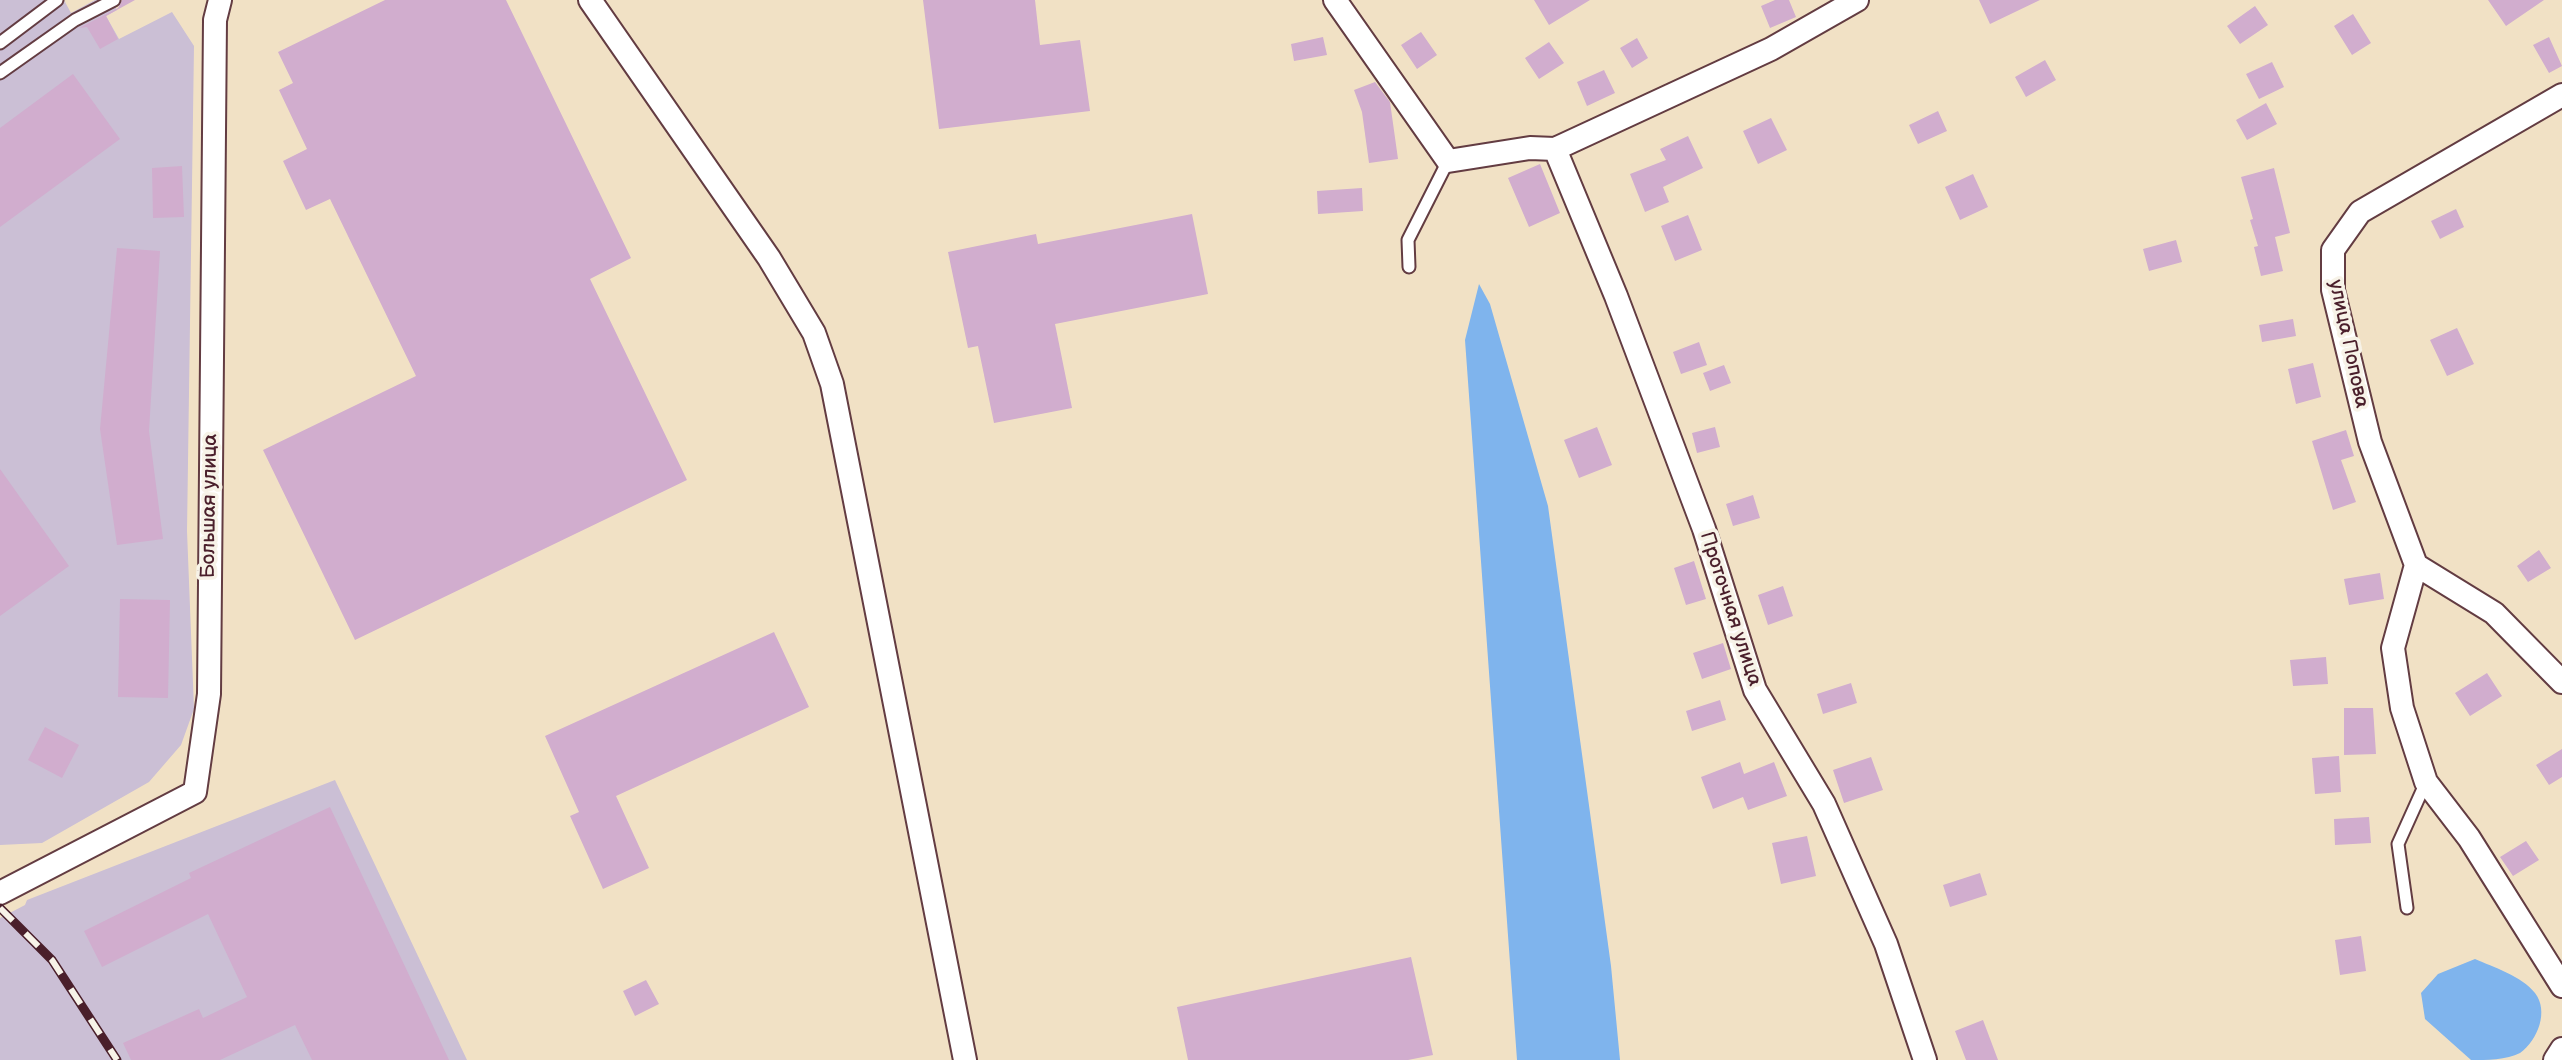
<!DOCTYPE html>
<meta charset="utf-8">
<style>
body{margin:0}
canvas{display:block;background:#f1e1c5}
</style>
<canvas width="2562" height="1060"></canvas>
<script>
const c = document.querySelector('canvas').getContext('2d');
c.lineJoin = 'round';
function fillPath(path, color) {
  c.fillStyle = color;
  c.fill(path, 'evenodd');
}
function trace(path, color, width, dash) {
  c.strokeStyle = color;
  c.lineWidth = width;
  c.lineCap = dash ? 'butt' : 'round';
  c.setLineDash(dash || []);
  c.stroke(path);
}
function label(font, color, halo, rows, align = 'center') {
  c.font = font + ' "Balsamiq Sans",sans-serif';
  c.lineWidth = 7;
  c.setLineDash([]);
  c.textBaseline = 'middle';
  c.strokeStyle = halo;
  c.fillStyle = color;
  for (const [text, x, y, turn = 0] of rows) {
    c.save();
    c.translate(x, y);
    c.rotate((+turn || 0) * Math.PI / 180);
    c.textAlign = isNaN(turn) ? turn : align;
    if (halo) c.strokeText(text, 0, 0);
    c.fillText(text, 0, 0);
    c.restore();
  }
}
const industrial = new Path2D(`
 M0 0H64L71 13 95 0H111L117 10 106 16 119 39 172 12 194 46 187 531 194 709 181 745 149 782 42 843 0 845Z
 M335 780 467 1060H0V918L25 905 27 900Z`);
const water = new Path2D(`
 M1479 284 1490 304 1548 506 1611 966 1620 1060H1517L1465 340Z
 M2475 959C2493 967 2522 976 2535 993 2549 1011 2538 1040 2520 1053 2507 1060 2486 1060 2471 1060L2425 1019 2421 993 2438 974Z`);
const building = new Path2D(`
 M122 0H135L106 16 118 39 100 49 87 27 79 28 118 8Z
 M385 0H506L631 258 590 279 687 480 355 640 263 450 416 376 330 199 306 210 283 161 307 149 279 90 293 83 278 52Z
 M923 0H1035L1040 45 1080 40 1090 111 939 129Z
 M1534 0H1590L1549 25Z
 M1775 0H1789L1796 17 1770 28 1761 6Z
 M1979 0H2040L1990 24Z
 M2488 0H2544L2506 26Z
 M2255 6 2268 25 2240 44 2227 26Z
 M2353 14 2371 43 2352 55 2334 26Z
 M1421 32 1437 55 1417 69 1401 45Z
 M1323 37 1327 55 1294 61 1291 44Z
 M2549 37 2562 66 2549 73 2533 45Z
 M1637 38 1648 58 1632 68 1620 48Z
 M1549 42 1564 63 1539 79 1525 58Z
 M2045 60 2056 80 2026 97 2015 77Z
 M2272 62 2284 87 2259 99 2246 74Z
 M1604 70 1615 93 1587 106 1577 82Z
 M73 74 120 139 0 227V128Z
 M1375 82 1390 102 1398 159 1369 163 1362 112 1354 90Z
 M2266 103 2277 124 2247 140 2236 120Z
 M1938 111 1947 131 1918 144 1909 125Z
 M1771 118 1787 150 1758 164 1743 131Z
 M1688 136 1703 168 1663 187 1669 202 1645 212 1630 174 1666 160 1660 149Z
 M1540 164 1560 213 1529 227 1508 178Z
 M182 166 184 217 153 218 152 168Z
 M2274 168 2290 233 2275 237 2283 271 2261 276 2254 247 2258 246 2250 220 2253 219 2241 177Z
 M1973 174 1988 207 1960 220 1945 187Z
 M1362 188 1363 211 1318 214 1317 191Z
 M2456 209 2464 227 2440 239 2431 221Z
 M1192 214 1208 294 1055 324 1072 408 994 423 978 346 968 348 948 252 1036 234 1038 244Z
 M1688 215 1702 250 1675 261 1661 226Z
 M2176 240 2182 262 2149 271 2143 249Z
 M117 248 160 251 149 431 163 539 117 545 100 429Z
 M2293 319 2296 336 2262 342 2259 325Z
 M2457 328 2474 364 2447 376 2430 340Z
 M1699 342 1707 365 1681 374 1673 352Z
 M2313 363 2321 397 2296 404 2288 369Z
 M1724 365 1731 383 1710 391 1703 373Z
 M1597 427 1612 465 1579 478 1564 440Z
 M1715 427 1720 447 1697 453 1692 433Z
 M2346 430 2354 456 2341 460 2356 502 2333 510 2312 441Z
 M0 469 69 566 0 616Z
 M1753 495 1760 518 1733 526 1726 504Z
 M2539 550 2551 568 2528 582 2517 566Z
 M1694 561 1706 599 1686 605 1674 568Z
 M2380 573 2384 599 2349 605 2344 579Z
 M1783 586 1793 616 1768 625 1758 595Z
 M120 599 170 600 168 698 118 697Z
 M774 632 809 707 616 796 649 868 603 889 570 816 579 812 545 736Z
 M1723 643 1731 669 1702 679 1693 653Z
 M2326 657 2328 684 2293 686 2290 660Z
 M2487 673 2502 696 2470 716 2455 693Z
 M1851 683 1857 703 1823 714 1817 694Z
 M1720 700 1726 720 1692 731 1686 711Z
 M2344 708H2373L2376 754 2344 755Z
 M45 727 79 745 62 778 28 760Z
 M2562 749V777L2549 785 2536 765Z
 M2339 756 2341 792 2315 794 2312 758Z
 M1871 757 1883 790 1844 803 1833 770Z
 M1740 762 1744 774 1774 762 1787 796 1748 810 1743 797 1713 809 1701 777Z
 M330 807 449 1060H312L295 1025 220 1060H131L123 1043 199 1009 203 1018 247 997 208 914 102 967 84 931 191 878 189 873Z
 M2369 817 2371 843 2335 845 2334 819Z
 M1807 836 1816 876 1781 884 1772 843Z
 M2526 841 2539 860 2513 876 2500 857Z
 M1980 873 1987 895 1950 907 1943 885Z
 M2361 936 2366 971 2340 975 2335 940Z
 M1411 957 1433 1055 1408 1060H1188L1177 1007Z
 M646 980 659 1004 635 1016 623 991Z
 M1983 1020 1998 1060H1966L1955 1031Z`);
const service = new Path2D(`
 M0 43 57 0
 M0 73 75 20 114 0
 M1409 267 1408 240 1448 161
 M2407 908 2398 844 2426 782`);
const minor = new Path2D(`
 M590 0 769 258 814 333 832 384 965 1060
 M1335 0 1448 161 1530 148 1555 149 1771 49 1857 0
 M2562 95 2360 212 2333 250V290L2370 442 2416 565 2494 613 2562 682
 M1555 149 1616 296 1704 529 1755 690 1824 804 1886 944 1925 1060
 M2416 565 2393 648 2402 708 2426 782 2469 838 2562 986
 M0 893 195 792 209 694 215 20 220 0
 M2555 1060 2562 1049`);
const rail = new Path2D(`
 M0 908 52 960 117 1060`);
const streetNames = [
 ["улица Попова",2348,344,78],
 ["Большая улица",210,506,-89],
 ["Проточная улица",1730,609,72]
];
fillPath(industrial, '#cbbfd5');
fillPath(water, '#7fb4ed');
fillPath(building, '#d1adce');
trace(service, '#633c42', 15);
trace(minor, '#633c42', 26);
trace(service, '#fff', 11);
trace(minor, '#fff', 22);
trace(rail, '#4a1f2b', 9);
trace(rail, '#f7f3e8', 6, [18]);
label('20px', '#4a1f2b', '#f7f3e8', streetNames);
</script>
